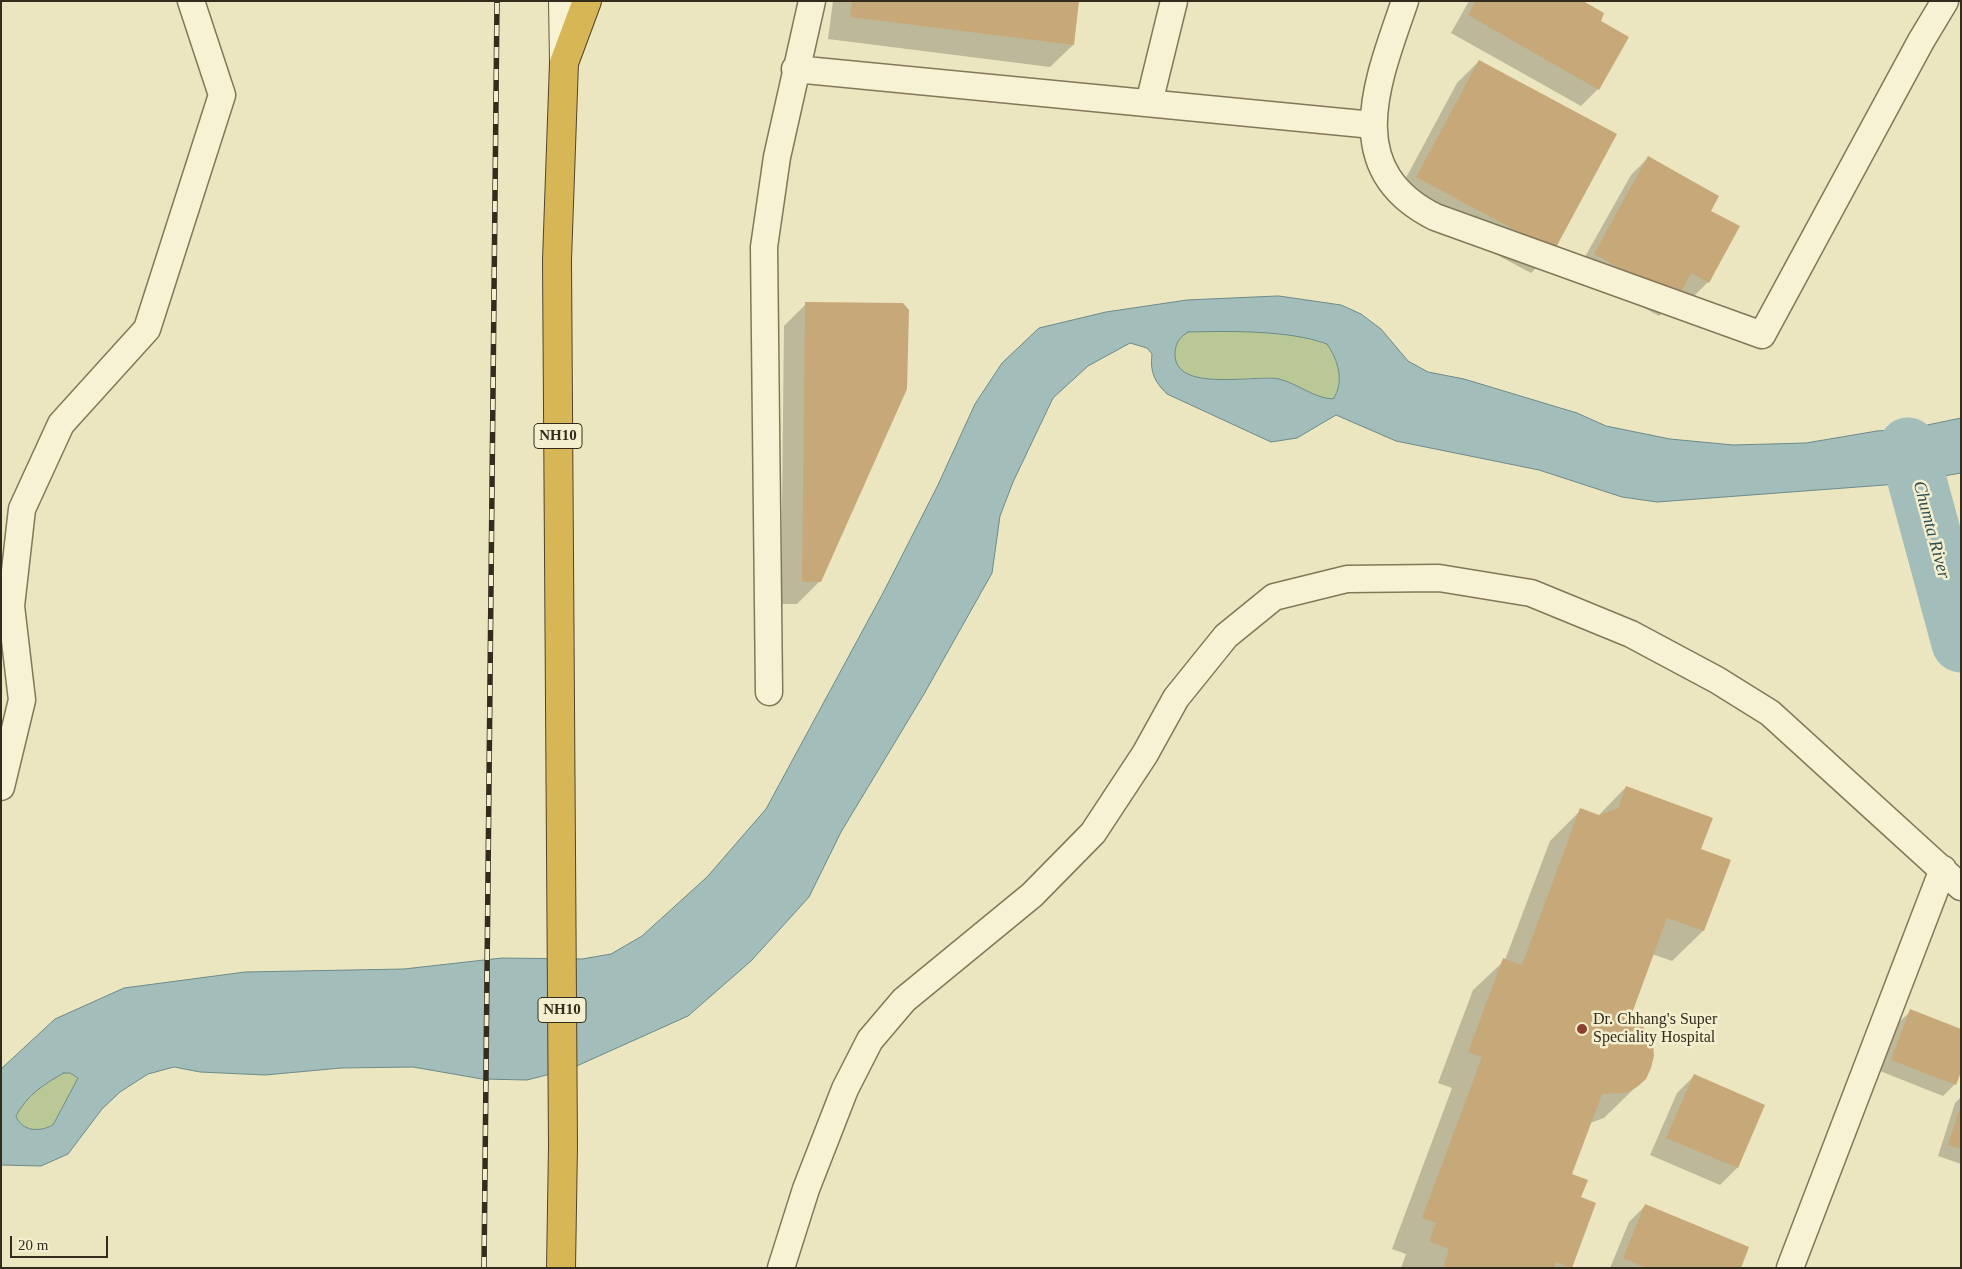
<!DOCTYPE html>
<style>
body{margin:0}
#map{position:relative;width:1962px;height:1269px;overflow:hidden;background:#ebe6c0;font-family:Georgia,serif}
canvas{display:block}
.frame{position:absolute;inset:0;border:2px solid #332c1d;pointer-events:none}
.scale{position:absolute;left:10px;top:1236px;width:98px;height:22px;box-sizing:border-box;border:2px solid #332c1d;border-top:0;padding-left:6px;font-size:15px;line-height:18px;white-space:nowrap;color:#332c1d;-webkit-text-stroke:4px #f3efcf;paint-order:stroke}
</style>
<div id="map">
<canvas width="1962" height="1269"></canvas>
<div class="frame"></div>
<div class="scale">20 m</div>
</div>
<script>
const c = document.querySelector('canvas').getContext('2d');
c.lineJoin = 'round';
function fillPath(path, color) {
  c.fillStyle = color;
  c.fill(path, 'evenodd');
}
function trace(path, color, width, dash) {
  c.strokeStyle = color;
  c.lineWidth = width;
  c.lineCap = dash ? 'butt' : 'round';
  c.setLineDash(dash || []);
  c.stroke(path);
}
function label(font, color, halo, rows, align = 'center') {
  c.font = font + ' Georgia,serif';
  c.lineWidth = 5;
  c.setLineDash([]);
  c.textBaseline = 'middle';
  c.strokeStyle = halo;
  c.fillStyle = color;
  for (const [text, x, y, turn = 0] of rows) {
    c.save();
    c.translate(x, y);
    c.rotate((+turn || 0) * Math.PI / 180);
    c.textAlign = isNaN(turn) ? turn : align;
    if (halo) c.strokeText(text, 0, 0);
    c.fillText(text, 0, 0);
    c.restore();
  }
}
const green = new Path2D(`
 M1188 332C1233 331 1285 328 1327 344 1338 360 1345 382 1333 399 1313 398 1299 384 1279 379 1253 373 1198 390 1178 368 1174 363 1175 355 1176 349 1176 340 1181 337 1188 332Z
 M64 1073H70L78 1078 53 1125C40 1132 22 1132 16 1116 26 1096 45 1083 64 1073Z`);
const water = new Path2D(`
 M1279 296 1341 305 1361 314 1381 329 1408 361 1428 372 1464 379 1577 413 1606 426 1670 439 1733 445 1806 443 1877 431 1908 429 1961 418V473L1898 484 1657 502 1622 497 1539 470 1396 441 1336 415 1297 438 1271 442 1167 394C1154 381 1150 372 1152 354L1147 348 1130 343 1088 366 1053 398 1013 482 1000 516 992 573 924 694 841 832 809 897 751 961 688 1016 570 1069 527 1080 482 1079 413 1067 341 1068 265 1075 200 1072 174 1067 148 1074 120 1092 102 1109 68 1154 41 1166 1 1165V1069L55 1019 124 988 245 972 404 969 502 958 582 959 611 954 642 936 707 877 766 809 883 593 937 487 975 404 1002 363 1039 328 1106 312 1187 300ZM1188 332C1230 331 1289 330 1327 344 1338 360 1345 382 1333 399 1313 398 1299 384 1279 379 1256 374 1173 394 1175 353 1176 342 1179 338 1188 332ZM64 1073H70L78 1078 53 1125C40 1132 22 1132 16 1116 26 1096 45 1083 64 1073Z`);
const shadow = new Path2D(`
 M833 1H1078L1073 45 1050 67 828 39Z
 M1469 1H1580L1599 21 1598 89 1581 106 1451 33Z
 M1479 61 1553 251 1531 273 1394 200 1457 83Z
 M1648 158 1710 211 1739 227 1708 282 1691 299H1676L1659 316 1577 271 1631 175Z
 M806 304 820 581 797 604H781L784 326Z
 M1626 787 1700 849 1729 860 1703 931 1672 961 1652 954 1629 1017 1645 1078 1604 1118 1590 1123 1571 1174 1580 1198 1595 1204 1570 1268H1401L1406 1254 1392 1249 1452 1088 1438 1083 1473 990 1505 960 1550 841 1581 810 1598 816Z
 M1911 1011 1961 1069 1954 1085 1943 1096 1880 1071 1899 1022Z
 M1694 1076 1764 1105 1737 1168 1720 1185 1650 1155 1677 1093Z
 M1961 1097V1164L1938 1156 1955 1103Z
 M1646 1205 1740 1268H1610L1629 1222Z`);
const river = new Path2D(`
 M1908 447 1961 643`);
const building = new Path2D(`
 M852 1H1079L1074 45 850 17Z
 M1476 1H1583L1604 13 1601 21 1629 37 1599 90 1468 15Z
 M1479 60 1617 134 1554 251 1416 177Z
 M1648 156 1719 196 1711 211 1740 226 1709 283 1691 273 1677 300 1594 254Z
 M805 302 903 303 909 310 907 389 821 582H802Z
 M1626 786 1713 818 1701 849 1731 860 1704 931 1667 918 1631 1016 1641 1023 1653 1044 1654 1056 1651 1068 1646 1079 1637 1087 1626 1093 1602 1094 1572 1174 1588 1180 1581 1197 1596 1203 1572 1268 1556 1262 1554 1268H1447L1444 1265 1449 1249 1429 1241 1436 1223 1422 1218 1482 1057 1468 1052 1503 958 1522 965 1580 808 1599 815 1618 808Z
 M1910 1009 1961 1029V1072L1956 1085 1891 1060Z
 M1694 1074 1765 1105 1738 1168 1666 1138Z
 M1960 1107H1961V1149L1948 1145Z
 M1645 1204 1749 1247 1741 1268H1646L1623 1258Z`);
const street = new Path2D(`
 M1405 1C1378 80 1339 169 1435 217L1762 335 1921 41 1945 1
 M795 69 1373 125
 M1149 103 1174 1
 M769 692 764 247 777 157 812 1
 M1 787 22 700 11 606 22 509 61 424 147 329 222 95 191 1
 M781 1268 806 1189 845 1089 870 1040 904 1000 1032 895 1093 833 1145 754 1176 698 1226 636 1274 597 1347 579 1439 578 1531 593 1631 634 1717 680 1770 713 1961 887
 M1790 1268 1943 869`);
const secondary = new Path2D(`
 M563 1 564 62`);
const highway = new Path2D(`
 M561 1268 563 1146 557 260 564 63 587 1`);
const rail = new Path2D(`
 M484 1268 497 1`);
const markers = [
 [1582,1029,6,"#8e3e2d"]
];
const shields = [
 [558,436,48],
 [562,1010,48]
];
const shieldNames = [
 ["NH10",558,436],
 ["NH10",562,1010]
];
const poiNames = [
 ["Dr. Chhang's Super",1593,1020],
 ["Speciality Hospital",1593,1038]
];
const waterNames = [
 ["Chumta River",1931,530,75]
];
fillPath(green, '#b9c895');
fillPath(water, '#a3bdba');
trace(water, '#6b8a88', 1);
fillPath(shadow, '#0003');
trace(river, '#a3bdba', 59);
fillPath(building, '#c7a878');
trace(street, '#837759', 29);
trace(secondary, '#65583d', 30);
trace(highway, '#51442e', 30);
trace(street, '#f6f2d3', 26);
trace(secondary, '#f6f2d3', 28);
trace(highway, '#d7b655', 28);
trace(rail, '#332c1d', 5.5);
trace(rail, '#f3efcf', 4, [11]);
for (const [x, y, r, color] of markers) {
  const dot = new Path2D();
  dot.arc(x, y, r, 0, 2 * Math.PI);
  c.fillStyle = color;
  c.fill(dot);
  trace(dot, '#f3efcf', 2);
}
for (const [x, y, w] of shields) {
  const box = new Path2D();
  box.roundRect(x - w / 2, y - 12.5, w, 25, 4);
  c.fillStyle = '#f3efcf';
  c.fill(box);
  trace(box, '#332c1d', 1);
}
label('bold 15px', '#332c1d', null, shieldNames);
label('16px', '#332c1d', '#f3efcf', poiNames, 'left');
label('italic 18px', '#2d4e52', '#f3efcf', waterNames);
</script>
